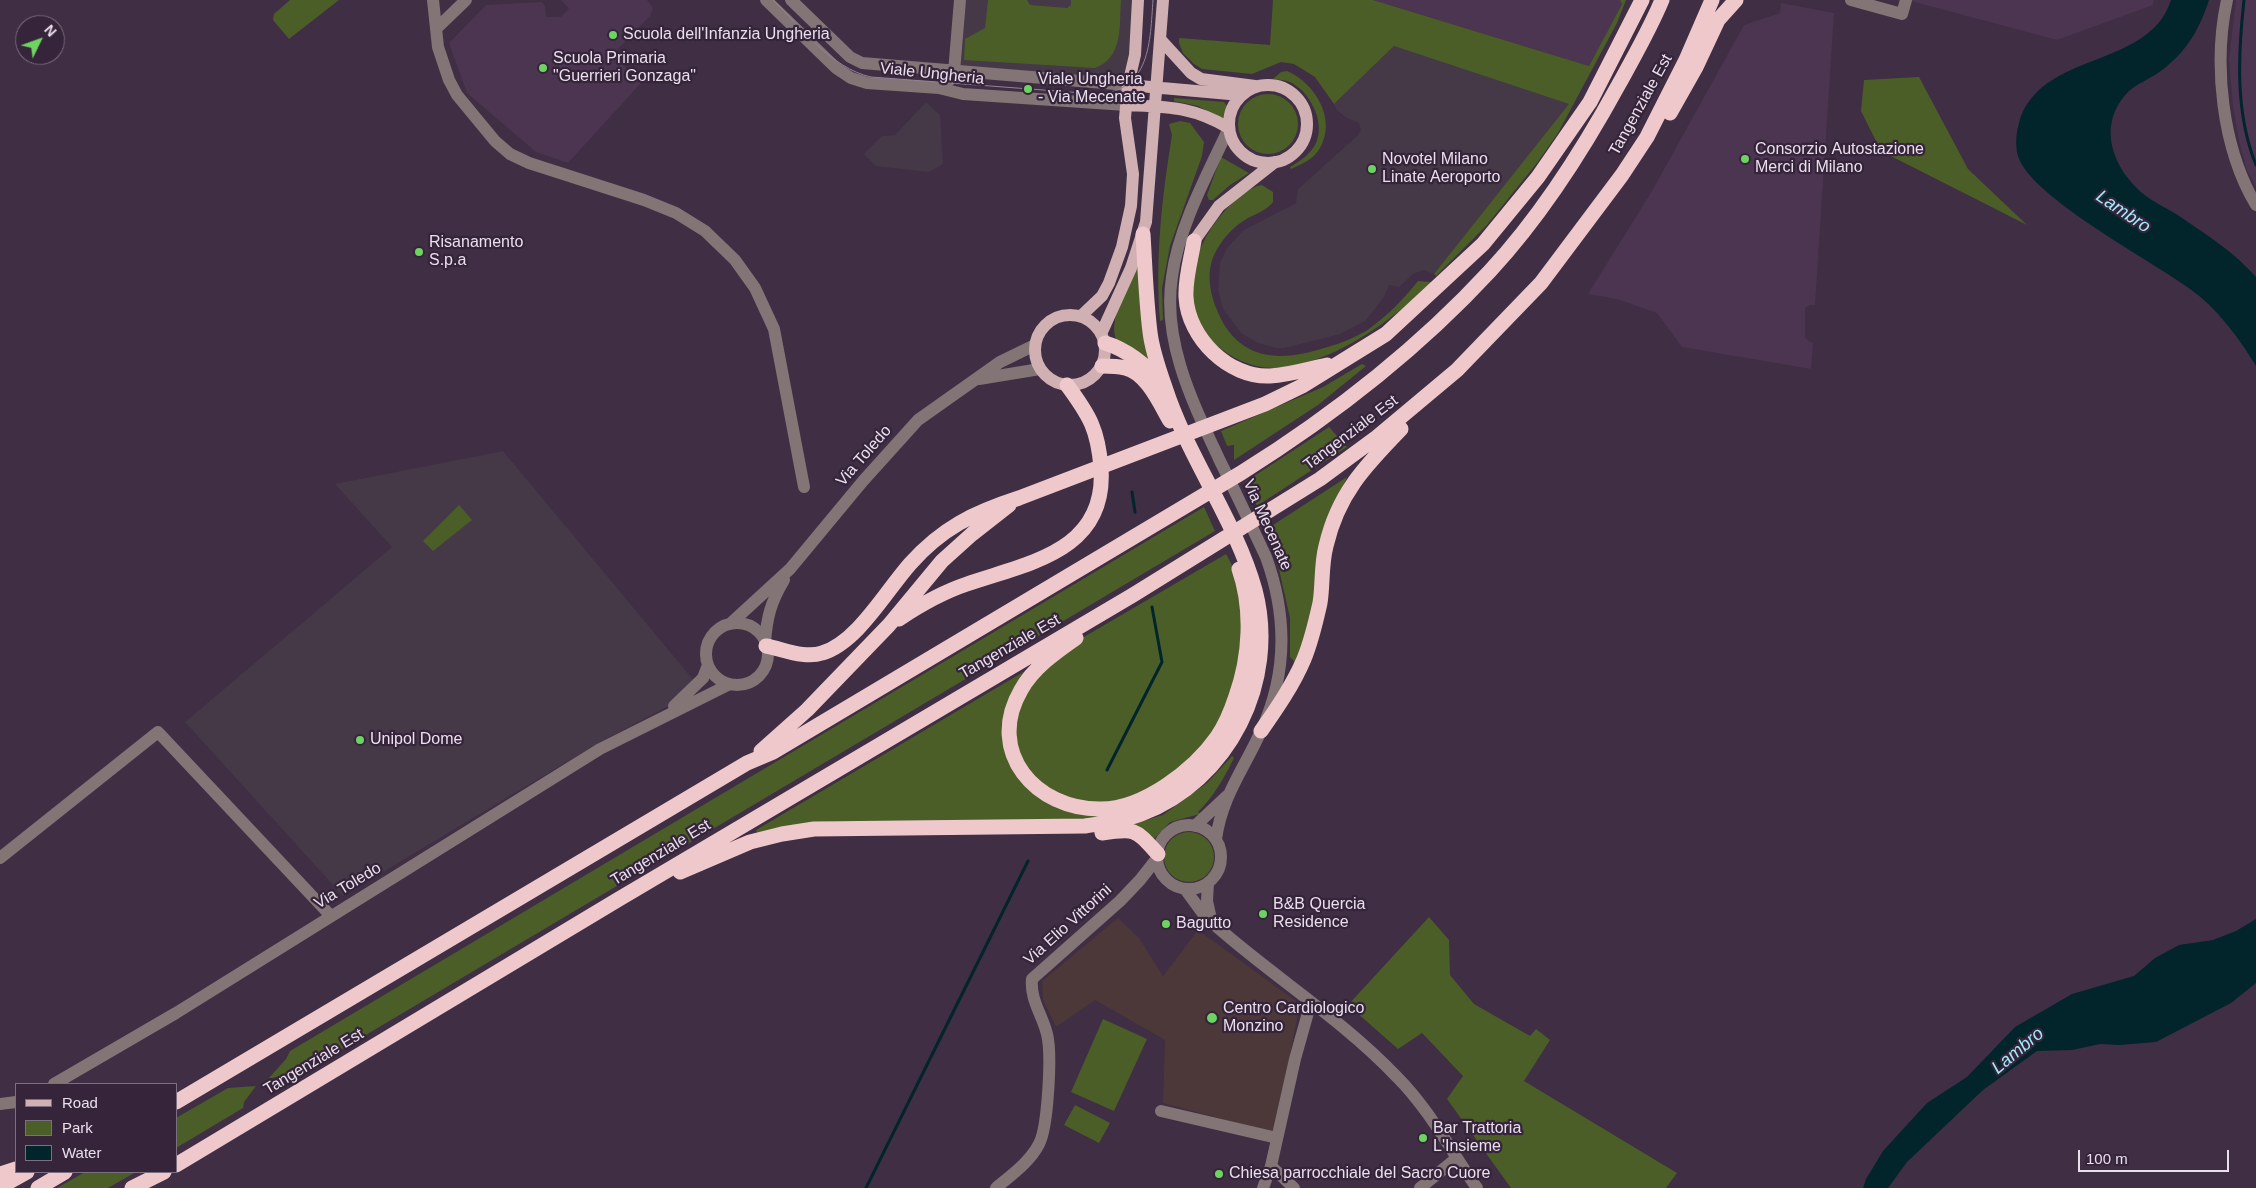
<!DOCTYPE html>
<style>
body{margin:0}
#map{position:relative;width:2256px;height:1188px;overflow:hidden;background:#3f2e44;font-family:Arial,sans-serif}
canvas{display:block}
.legend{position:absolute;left:15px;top:1083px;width:162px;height:90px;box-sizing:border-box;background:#35243a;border:1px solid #7d6f82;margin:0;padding:6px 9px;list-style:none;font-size:15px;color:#eadfed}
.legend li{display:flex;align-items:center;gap:10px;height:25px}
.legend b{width:25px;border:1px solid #7d6f82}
.north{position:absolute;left:15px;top:15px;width:50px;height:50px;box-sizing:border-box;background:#35243a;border:1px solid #7d6f82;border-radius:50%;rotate:48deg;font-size:14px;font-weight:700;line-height:20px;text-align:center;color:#eadfed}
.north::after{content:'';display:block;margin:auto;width:18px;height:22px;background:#6dd361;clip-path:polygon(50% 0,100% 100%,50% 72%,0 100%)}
.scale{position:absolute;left:2078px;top:1150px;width:151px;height:22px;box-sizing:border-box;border:2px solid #eadfed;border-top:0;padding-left:6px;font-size:15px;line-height:18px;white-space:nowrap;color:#eadfed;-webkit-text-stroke:4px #35243a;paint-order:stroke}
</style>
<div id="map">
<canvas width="2256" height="1188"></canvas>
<ul class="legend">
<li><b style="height:6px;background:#d0b0b3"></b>Road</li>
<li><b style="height:14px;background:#4b5e27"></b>Park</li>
<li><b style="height:14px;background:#02252c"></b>Water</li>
</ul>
<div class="north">N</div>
<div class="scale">100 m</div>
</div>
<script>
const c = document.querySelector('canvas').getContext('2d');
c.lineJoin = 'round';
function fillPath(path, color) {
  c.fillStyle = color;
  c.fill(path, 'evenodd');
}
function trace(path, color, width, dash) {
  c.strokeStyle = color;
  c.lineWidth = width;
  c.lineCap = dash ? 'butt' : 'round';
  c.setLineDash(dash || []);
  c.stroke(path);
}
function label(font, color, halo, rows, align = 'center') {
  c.font = font + ' Arial,sans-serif';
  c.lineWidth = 4.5;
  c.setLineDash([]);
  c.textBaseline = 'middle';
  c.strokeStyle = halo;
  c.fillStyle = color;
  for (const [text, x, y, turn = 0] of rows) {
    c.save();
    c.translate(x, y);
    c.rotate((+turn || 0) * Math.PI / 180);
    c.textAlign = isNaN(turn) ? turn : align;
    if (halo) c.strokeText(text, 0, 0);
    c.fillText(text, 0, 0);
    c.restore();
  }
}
const commercial = new Path2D(`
 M961 0H1138L1127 84 955 71Z
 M1394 46 1570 104 1434 274 1423 270 1413 274 1399 287 1389 285 1383 299 1365 321 1340 334 1284 348H1276L1258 343 1241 333 1223 309 1218 291 1220 263 1227 248 1244 230 1296 203 1298 189 1357 136 1361 130 1359 123 1345 117 1337 110 1334 104Z
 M926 102 940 115 943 164 929 172 876 166 864 154 882 136 895 135Z
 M503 451 701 689 600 742 343 896 185 722 392 547 335 484Z`);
const built = new Path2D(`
 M561 0H647L653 8 650 16 613 54 641 83 568 163 536 152 467 93 449 43 486 5 542 2 545 6 546 17H561L569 9Z
 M1373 0H1624L1589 66Z
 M1907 0H2154L2153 5 2057 40Z
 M2236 0H2256V188L2247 170 2239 141 2233 106 2229 59Z
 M1781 3 1834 13 1815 305H1810L1805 308V337L1808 341 1813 343 1811 369 1682 347 1657 313 1617 299 1588 294 1652 191 1744 25 1780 13Z`);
const medical = new Path2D(`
 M1118 918 1139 938 1163 976 1198 930 1300 1004 1274 1133 1163 1103 1165 1040 1095 1000 1056 1027 1043 1000 1042 981Z`);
const green = new Path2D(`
 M290 0H339L289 39 273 20 274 14Z
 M988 0H1027L1030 5 1067 8 1071 5V0H1121C1119 25 1124 57 1095 68L964 60 965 39 985 28Z
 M1273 0H1373L1589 66 1622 4 1620 0H1626L1617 23 1558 133 1537 163 1486 226 1436 276 1434 274 1569 104 1394 46 1334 104 1315 77 1294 64 1281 62 1252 74 1202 69 1194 64 1183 53 1179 43V38L1270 45Z
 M1287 71C1315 83 1337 119 1320 148 1314 159 1302 164 1291 169L1290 167C1300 161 1311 154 1316 143 1325 124 1312 96 1295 85 1289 80 1281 80 1273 79L1281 72Z
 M1919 77 1968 169 2027 225 1881 151 1861 111 1864 80Z
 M1238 124a30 30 0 1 1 60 0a30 30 0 1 1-60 0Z
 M1174 98 1224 102 1227 106 1222 119 1198 106 1174 101Z
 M1180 121 1190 123 1204 142 1202 156 1170 246 1162 288 1163 320 1160 321C1155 258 1162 197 1172 135L1169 124Z
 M1221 157 1249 173 1230 185 1213 200H1209L1207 195Z
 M1262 185 1273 192V202C1267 210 1256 214 1248 218 1234 226 1224 237 1216 251 1206 269 1209 291 1217 310 1237 360 1278 363 1324 348 1339 344 1352 339 1366 331 1385 318 1404 299 1418 281L1431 282 1432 285C1389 320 1343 358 1286 367 1238 375 1184 332 1191 281 1195 255 1206 232 1223 213 1232 202 1248 187 1262 185Z
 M1139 256 1150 363C1141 357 1123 350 1117 341 1106 323 1131 275 1139 256Z
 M1362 364 1366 366 1318 405 1234 460V445L1227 446 1221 431 1323 387Z
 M1329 427 1347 447 1257 506 1245 482Z
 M1347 477 1331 513 1311 616 1296 663 1290 657V618L1279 569 1268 535 1270 527Z
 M459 505 472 520 433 551 423 541Z
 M1204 507 1215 531 300 1074 292 1073 268 1079 286 1059 290 1051Z
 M1226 554 1233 567 1242 604V656L1222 720 1195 755 1157 785 1132 797 1093 806 1047 790 1024 763 1014 735 1018 708 1038 676 1077 641Z
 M1244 575C1252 599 1259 624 1256 649 1252 696 1230 749 1191 778 1159 802 1124 814 1086 821H841L809 823 758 834 756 830 1030 668 1032 669C1024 680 1014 691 1009 704 988 763 1044 819 1102 813 1187 804 1252 716 1253 635 1253 615 1248 594 1244 575Z
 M1232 756 1234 758C1224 778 1214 796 1198 812L1200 814 1170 822 1153 840 1127 826 1163 815 1207 783Z
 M1164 857a25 25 0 1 1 50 0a25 25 0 1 1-50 0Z
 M1429 917 1449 940 1450 975 1474 1004 1530 1036 1536 1029 1550 1040 1524 1081 1677 1173 1666 1188H1511L1447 1099 1463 1076 1422 1033 1398 1049 1348 1005Z
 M1103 1019 1147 1039 1114 1111 1071 1092Z
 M256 1086 244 1102 243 1108 176 1148V1118L228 1088Z
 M1075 1105 1110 1123 1099 1143 1064 1125Z
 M85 1172H136L108 1188H57Z`);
const water = new Path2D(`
 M2171 0H2209C2199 31 2185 54 2158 73 2149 79 2137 84 2129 91 2095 125 2113 170 2146 196 2158 205 2173 211 2185 220 2210 237 2236 254 2256 277V366C2239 338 2217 308 2190 289 2154 262 2030 197 2018 156 2015 145 2016 134 2019 123 2039 50 2149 70 2171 0Z
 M2256 919V983L2231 1003 2156 1042 2120 1045 2100 1044 2072 1050 2037 1051 1983 1090 1907 1162 1888 1188H1863L1866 1179 1883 1151 1927 1103 1967 1077 2015 1027 2072 994 2134 976 2155 958 2179 945 2213 940 2236 931Z`);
const stream = new Path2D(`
 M2244 0C2238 54 2235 113 2256 165
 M1132 492 1135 512
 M1107 770 1162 662 1152 607
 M866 1188 1028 861`);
const minor = new Path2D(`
 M433 0 438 47 449 80 457 95 495 141 510 154 529 163 644 200 676 213 705 231 735 260 755 288 774 329 804 487
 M766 0 836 68 851 78 867 83 939 88 963 94 1126 105
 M791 0 850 57 862 63 1128 85
 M1851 0 1902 14 1906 0
 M2227 0C2213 64 2222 148 2256 205
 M436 29 466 0
 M939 88 951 79 954 72 960 0
 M979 379 1040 369
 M706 654a31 31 0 1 1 62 0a31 31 0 1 1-62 0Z
 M730 624 790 569 863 481 918 420 1000 362 1035 345
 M765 642C767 616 771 602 784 580
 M674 706 703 678 708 665
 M1157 857a32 32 0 1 1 64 0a32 32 0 1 1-64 0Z
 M1195 826 1227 796
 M1216 839C1222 796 1244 769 1261 731 1288 673 1287 615 1266 557 1251 525 1236 493 1220 461 1193 403 1162 342 1172 277 1178 228 1208 173 1229 128
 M0 858 158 732 330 915
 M1208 883 1207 901 1211 919
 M1185 889 1204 915 1216 926C1275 978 1343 1020 1397 1077 1429 1109 1451 1151 1477 1188
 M54 1084 176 1013 600 749 730 684
 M0 1104 16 1102
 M1161 1111 1277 1138
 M1271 1166 1294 1188
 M996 1188C1010 1176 1030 1162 1039 1144 1048 1127 1052 1054 1047 1034 1042 1014 1030 1000 1032 979L1120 901 1140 880 1158 857
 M1263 1188 1271 1166 1295 1059 1311 1002
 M1420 1188 1457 1158`);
const major = new Path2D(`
 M1160 39 1191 73 1201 79 1255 86
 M1229 124a39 39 0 1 1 78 0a39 39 0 1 1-78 0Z
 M1128 85 1241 95
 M1126 105C1167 107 1192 106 1229 128
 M1194 241 1219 206 1275 162
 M1035 350a35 35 0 1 1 70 0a35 35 0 1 1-70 0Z
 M1081 316 1102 296 1109 283 1122 247 1131 206 1133 174 1125 118 1128 85 1135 55 1138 0
 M1101 334 1131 268 1146 222 1163 0`);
const highway = new Path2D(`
 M1670 113 1696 67 1718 20 1736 0
 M1194 241C1191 259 1185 279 1186 297 1188 338 1229 378 1270 376 1290 375 1308 369 1327 365
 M1105 343C1128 350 1148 367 1163 385
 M1102 366C1110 366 1118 366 1125 368 1147 373 1160 404 1170 421
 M899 619C920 605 943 592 967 584 1027 563 1107 552 1101 468 1098 430 1090 416 1067 385
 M1076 638C1056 652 1033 668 1021 690 985 752 1036 810 1101 809 1143 809 1194 770 1217 737 1226 724 1231 711 1236 696 1250 657 1253 609 1239 569
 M766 646C783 649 805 659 822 653 857 643 886 591 910 564 942 528 973 513 1019 498L1265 404 1302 386 1386 334 1483 244 1538 177 1590 102 1642 0
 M1261 731C1277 708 1293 685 1304 659 1311 642 1316 621 1320 603 1323 585 1321 565 1326 546 1338 494 1365 466 1401 429
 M761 751 807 710 889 625 942 561 972 534 1009 505
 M1102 833C1136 828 1135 829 1158 854
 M680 872 750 842 782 834 814 829 1085 826C1104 823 1123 821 1141 814 1229 781 1279 681 1255 590 1236 521 1187 456 1165 387 1159 370 1152 350 1150 332 1146 300 1145 267 1143 234
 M176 1102 747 763 773 752 1241 473C1332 416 1417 350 1490 271 1541 216 1583 150 1619 84 1634 57 1650 29 1662 0
 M176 1165 619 899 1133 595 1320 479 1377 437 1457 370 1541 283 1622 175 1647 137 1686 60 1712 0
 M0 1174 16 1169
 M0 1187 27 1172
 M38 1188 65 1172
 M132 1188 164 1172`);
const tram = new Path2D(`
 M773 0C802 28 831 68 871 77L1096 94C1151 92 1150 41 1153 0`);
const markers = [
 [613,35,5,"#6dd361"],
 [543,68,5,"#6dd361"],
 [1028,89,5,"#6dd361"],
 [1745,159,5,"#6dd361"],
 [1372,169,5,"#6dd361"],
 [419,252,5,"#6dd361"],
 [360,740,5,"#6dd361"],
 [1263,914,5,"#6dd361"],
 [1166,924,5,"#6dd361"],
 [1212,1018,6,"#6dd361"],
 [1423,1138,5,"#6dd361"],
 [1219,1174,5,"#6dd361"]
];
const poiNames = [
 ["Scuola dell'Infanzia Ungheria",623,35],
 ["Scuola Primaria",553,59],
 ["\"Guerrieri Gonzaga\"",553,77],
 ["Viale Ungheria",1038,80],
 ["- Via Mecenate",1038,98],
 ["Consorzio Autostazione",1755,150],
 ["Merci di Milano",1755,168],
 ["Novotel Milano",1382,160],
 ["Linate Aeroporto",1382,178],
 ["Risanamento",429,243],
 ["S.p.a",429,261],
 ["Unipol Dome",370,740],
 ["B&B Quercia",1273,905],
 ["Residence",1273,923],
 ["Bagutto",1176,924],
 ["Centro Cardiologico",1223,1009],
 ["Monzino",1223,1027],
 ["Bar Trattoria",1433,1129],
 ["L'Insieme",1433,1147],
 ["Chiesa parrocchiale del Sacro Cuore",1229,1174]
];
const streetNames = [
 ["Viale Ungheria",932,74,6],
 ["Tangenziale Est",1641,105,-61],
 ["Tangenziale Est",1351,433,-37],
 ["Via Toledo",864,456,-49],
 ["Via Mecenate",1267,525,66],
 ["Tangenziale Est",1010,647,-30],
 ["Tangenziale Est",661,853,-31],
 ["Via Toledo",348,886,-31],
 ["Via Elio Vittorini",1068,925,-42],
 ["Tangenziale Est",314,1062,-31]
];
const waterNames = [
 ["Lambro",2123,212,34],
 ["Lambro",2018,1051,-40]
];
fillPath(commercial, '#453847');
fillPath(built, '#4b3551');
fillPath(medical, '#4c3739');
fillPath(green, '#4b5e27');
fillPath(water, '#02252c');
trace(stream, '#02252c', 3);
trace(minor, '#837475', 12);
trace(major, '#d0b0b3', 12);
trace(highway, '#efc8cc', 15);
trace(tram, '#928496', 1);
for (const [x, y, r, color] of markers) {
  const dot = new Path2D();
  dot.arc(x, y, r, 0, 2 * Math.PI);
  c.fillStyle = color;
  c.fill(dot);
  trace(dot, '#35243a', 2);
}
label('16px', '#eadfed', '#35243a', poiNames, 'left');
label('16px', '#eadfed', '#35243a', streetNames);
label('italic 18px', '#9eecfc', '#35243a', waterNames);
</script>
